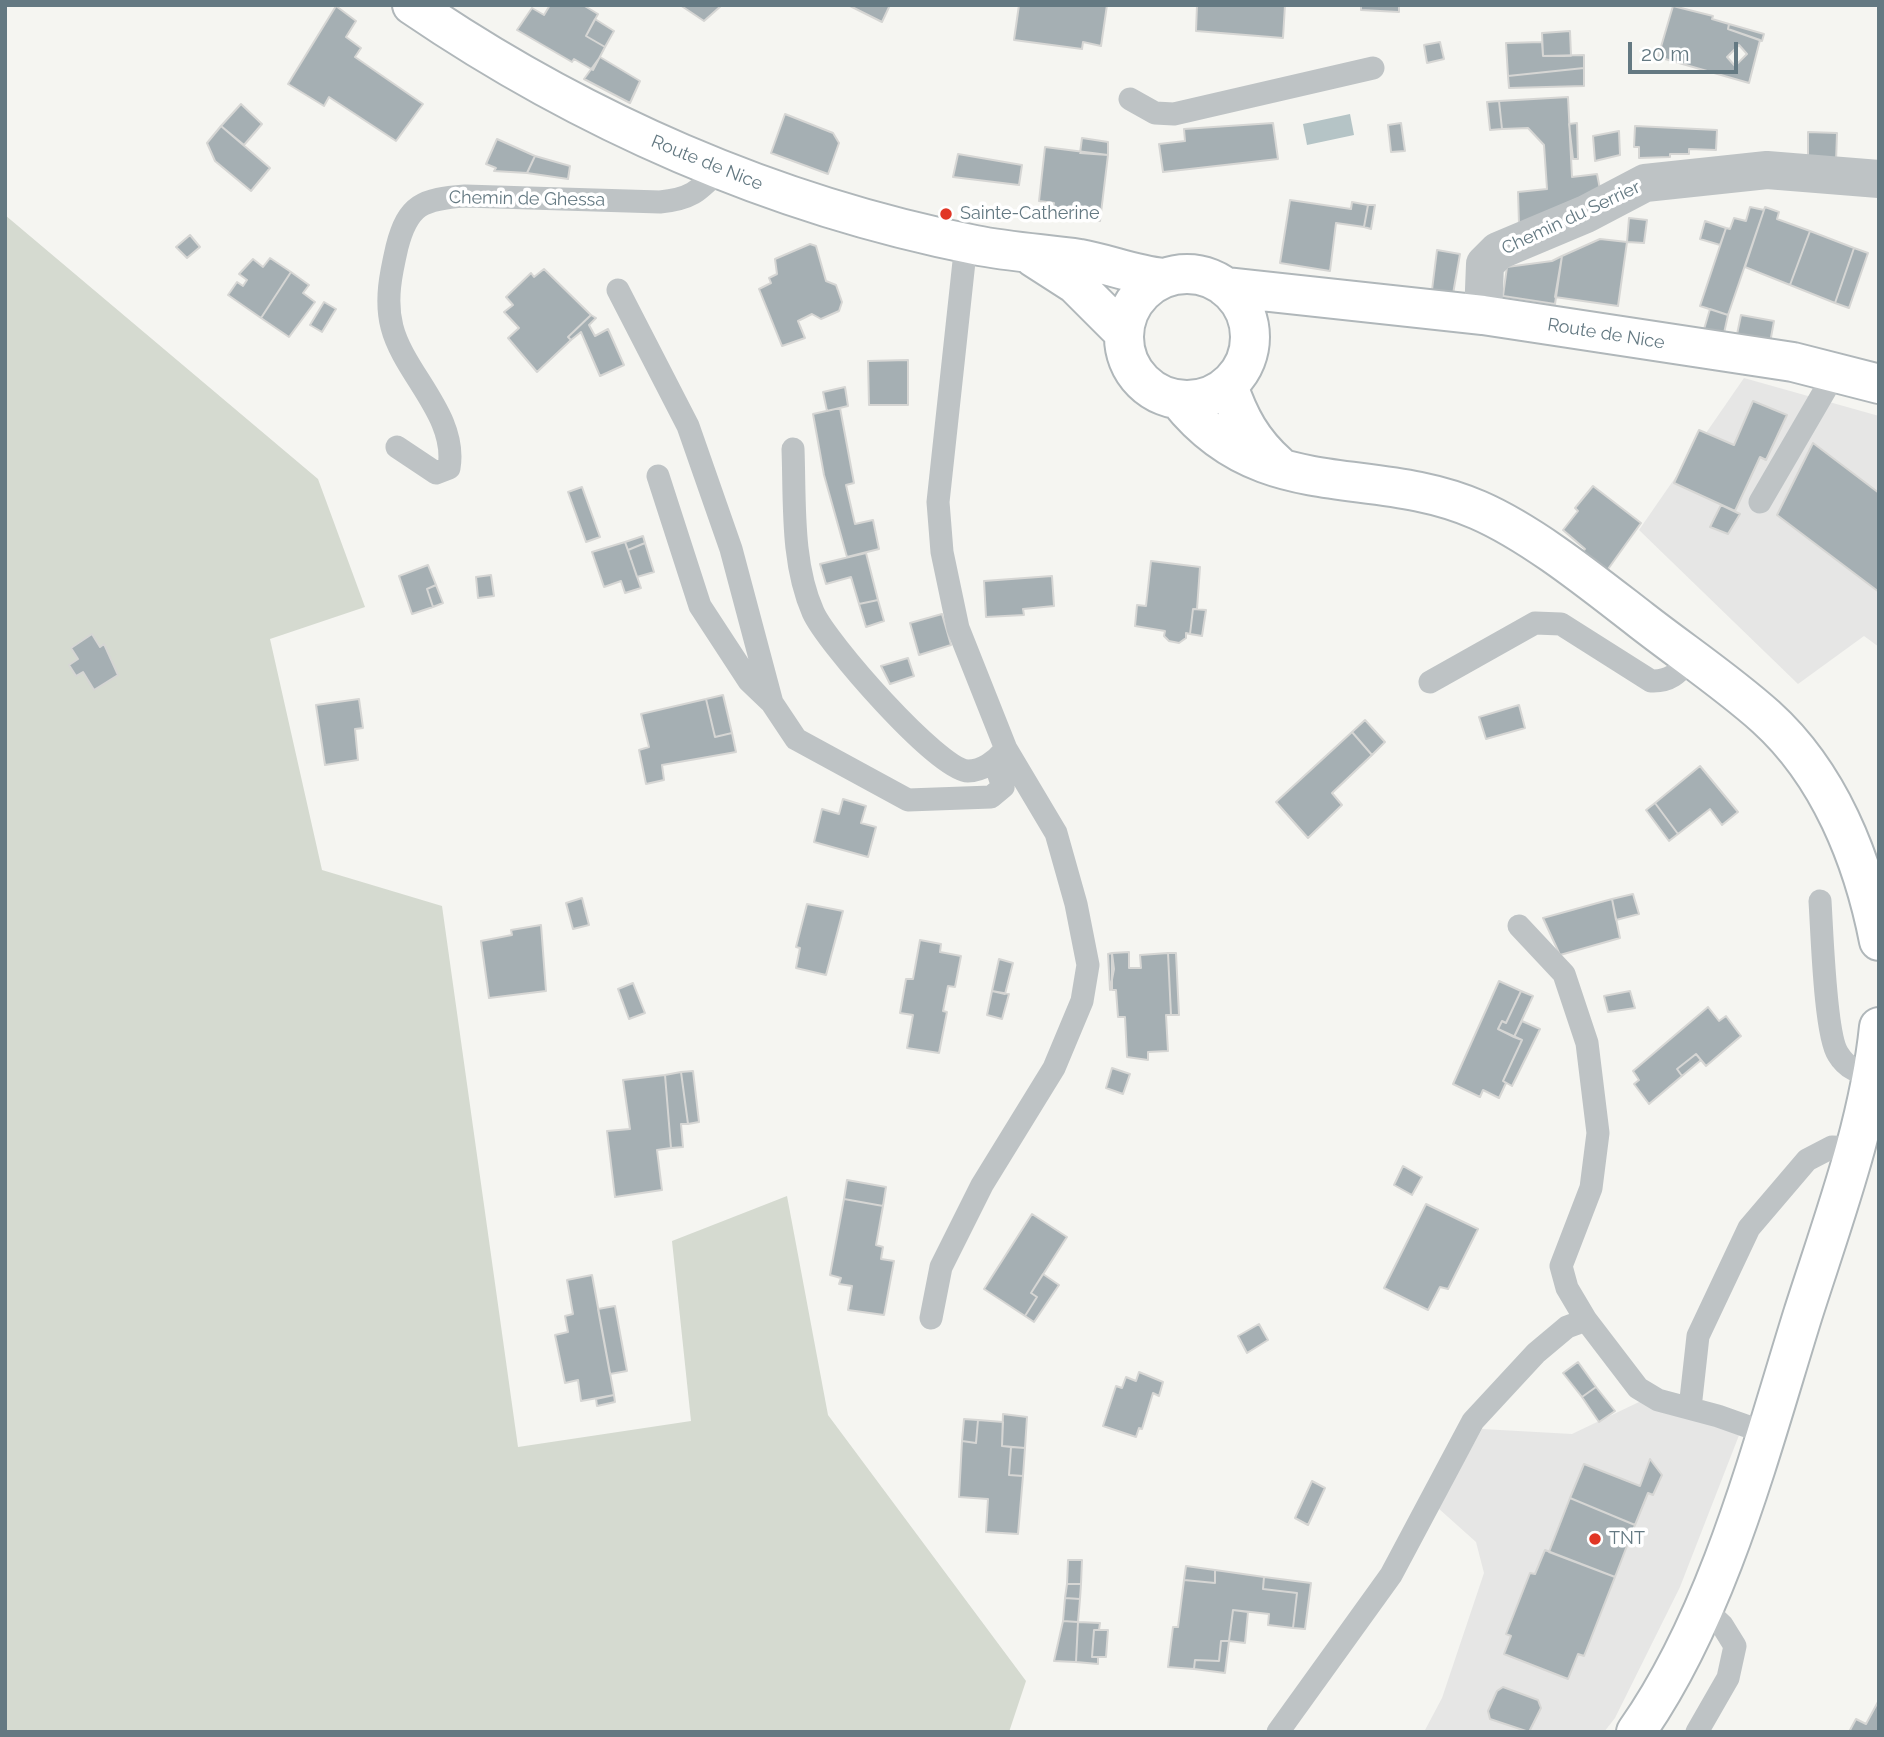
<!DOCTYPE html>
<style>
body{margin:0}
#map{position:relative;width:1884px;height:1737px;overflow:hidden;background:#f5f5f1;font-family:Raleway,sans-serif}
canvas{display:block}
.frame{position:absolute;inset:0;border:7px solid #647982;pointer-events:none}
.scale{position:absolute;left:1628px;top:42px;width:110px;height:32px;box-sizing:border-box;border:4px solid #647982;border-top:0;padding-left:9px;font-size:21px;line-height:24px;white-space:nowrap;color:#647982;-webkit-text-stroke:5px #fff;paint-order:stroke}
</style>
<div id="map">
<canvas width="1884" height="1737"></canvas>
<div class="frame"></div>
<div class="scale">20 m</div>
</div>
<script>
const c = document.querySelector('canvas').getContext('2d');
c.lineJoin = 'round';
function fillPath(path, color) {
  c.fillStyle = color;
  c.fill(path, 'evenodd');
}
function trace(path, color, width, dash) {
  c.strokeStyle = color;
  c.lineWidth = width;
  c.lineCap = dash ? 'butt' : 'round';
  c.setLineDash(dash || []);
  c.stroke(path);
}
function label(font, color, halo, rows, align = 'center') {
  c.font = font + ' Raleway,sans-serif';
  c.lineWidth = 7;
  c.setLineDash([]);
  c.textBaseline = 'middle';
  c.strokeStyle = halo;
  c.fillStyle = color;
  for (const [text, x, y, turn = 0] of rows) {
    c.save();
    c.translate(x, y);
    c.rotate((+turn || 0) * Math.PI / 180);
    c.textAlign = isNaN(turn) ? turn : align;
    if (halo) c.strokeText(text, 0, 0);
    c.fillText(text, 0, 0);
    c.restore();
  }
}
const built = new Path2D(`
 M1744 378 1879 416V647L1864 636 1798 684 1639 530Z
 M1658 1400 1743 1425 1680 1587 1615 1718 1604 1732H1424L1442 1698 1484 1573 1476 1542 1438 1508 1482 1429 1572 1434 1639 1402Z`);
const green = new Path2D(`
 M5 215 318 479 365 607 270 639 322 870 442 906 518 1447 691 1421 672 1241 787 1196 828 1415 1026 1681 1009 1732H5Z`);
const water = new Path2D(`
 M1350 114 1354 135 1307 145 1303 124Z`);
const building = new Path2D(`
 M550 5H583L598 14 586 36 605 47 593 70 574 59 572 62 517 30 532 8 544 15Z
 M680 5H722L704 21Z
 M848 5H890L882 22Z
 M1019 5H1107L1101 46 1083 42 1082 49 1014 40Z
 M1197 5H1285L1283 38 1196 31Z
 M1361 5H1399V12L1361 10Z
 M336 6 356 21 346 37 361 48 355 57 423 104 396 141 329 97 324 106 288 84Z
 M1673 6 1713 16 1712 19 1729 24 1728 29 1760 40 1749 83 1658 57ZM1739 45 1747 54 1735 66 1727 57Z
 M595 19 614 31 605 47 586 36Z
 M1729 24 1764 34 1762 41 1728 29Z
 M1570 31 1571 56H1543L1542 33Z
 M1440 42 1444 59 1427 63 1424 45Z
 M1542 42 1543 56 1584 55V68L1508 76 1506 43Z
 M600 57 640 81 630 103 584 79Z
 M1584 68V86L1509 88 1508 76Z
 M1568 97 1572 177 1597 174 1600 189 1519 224 1518 192 1547 189 1544 145 1528 128 1502 129 1499 101Z
 M1499 101 1502 129 1490 130 1487 102Z
 M241 104 262 124 244 145 221 126Z
 M785 114 833 133 839 143 828 174 771 153Z
 M1273 123 1278 159 1163 172 1159 144 1185 141 1184 129Z
 M1401 123 1405 151 1391 152 1388 125Z
 M1577 123 1578 159H1573L1569 124Z
 M221 126 270 168 251 191 215 161 207 143Z
 M1635 126 1717 130 1716 150 1689 149V154H1670V157L1639 158V147H1634Z
 M1619 131 1620 155 1595 161 1593 136Z
 M1808 132 1837 133 1836 162 1808 161Z
 M1082 138 1108 142V155L1080 153Z
 M497 139 535 156 527 173 494 171 496 168 486 164Z
 M1045 147 1108 155 1100 221 1080 219 1081 211 1053 208 1054 203 1039 201Z
 M958 154 1022 165 1019 185 953 177Z
 M535 156 570 166 568 179 527 173Z
 M1290 200 1351 209 1352 202 1368 205 1364 227 1336 223 1330 271 1280 263Z
 M1368 205H1375L1371 229 1364 227Z
 M1750 207 1764 210 1728 315 1700 306 1726 228 1730 229 1734 218 1746 221Z
 M1765 207 1779 212 1777 219 1810 231 1790 285 1745 267Z
 M1629 218 1647 220 1644 243 1627 242Z
 M1705 221 1726 228 1720 245 1700 239Z
 M1810 231 1854 248 1835 303 1790 285Z
 M190 235 200 247 187 258 176 247Z
 M1600 239 1627 242 1618 306 1555 297 1562 256Z
 M810 244 816 246 826 281 836 285 842 302 839 311 821 319 812 314 798 321 805 338 782 346 759 289 771 283 769 278 777 274 775 259Z
 M1854 248 1868 253 1849 308 1835 303Z
 M1437 250 1460 254 1453 294 1432 290Z
 M1562 256 1555 304 1503 296 1507 267 1552 261Z
 M270 258 291 272 261 318 228 295 237 282 243 286 247 280 239 274 253 259 263 267Z
 M544 269 591 315 568 337 571 340 537 372 508 338 519 328 504 312 513 305 506 297 531 273 534 277Z
 M291 272 309 285 303 293 315 302 289 337 261 318Z
 M324 302 336 309 322 332 310 325Z
 M1710 309 1728 315 1721 347 1700 343Z
 M591 315 596 318 589 325 595 336 608 329 624 365 600 376 581 332 571 340 568 337Z
 M1741 315 1774 321 1768 354 1734 349Z
 M908 360V405H869L868 361Z
 M845 387 848 406 827 411 823 392Z
 M1753 401 1787 415 1766 460 1760 457 1735 511 1674 483 1699 430 1734 445Z
 M840 408 854 483 846 485 855 524 873 520 879 549 847 557 824 475 813 414Z
 M1813 443 1879 493V592L1777 515Z
 M1593 486 1641 523 1603 576 1580 556 1585 549 1563 530 1578 511 1575 508Z
 M582 487 600 537 586 542 568 492Z
 M1721 505 1740 514 1728 534 1710 527Z
 M643 536 645 543 628 550 625 542Z
 M625 542 641 588 625 593 621 581 604 587 592 552Z
 M645 543 654 572 637 577 628 550Z
 M866 553 878 600 859 604 851 577 826 584 820 564Z
 M1151 561 1200 567 1197 609H1193L1190 634 1186 633V638L1179 643 1169 641 1164 636 1165 631 1135 626 1137 605 1146 606Z
 M428 565 436 585 427 589 433 607 412 614 399 576Z
 M491 575 494 596 478 598 476 577Z
 M1052 576 1054 606 1023 609 1024 615 986 617 984 581Z
 M436 585 443 603 433 607 427 589Z
 M878 600 884 621 866 627 859 604Z
 M1193 609 1206 610 1202 636 1190 634Z
 M942 614 951 645 919 655 910 623Z
 M92 634 100 647 104 644 118 675 94 690 83 672 76 676 69 665 78 659 71 648Z
 M908 658 914 676 890 684 881 666Z
 M723 695 732 733 715 737 706 699Z
 M359 699 363 728 355 729 358 760 325 765 316 705Z
 M706 699 715 737 732 733 736 752 662 765 664 780 646 784 639 750 649 747 641 714Z
 M1519 705 1525 728 1486 739 1479 717Z
 M1365 720 1385 742 1372 755 1352 732Z
 M1352 732 1372 755 1332 793 1342 805 1308 838 1276 802Z
 M1700 766 1738 812 1722 825 1710 809 1678 834 1655 803Z
 M843 799 866 806 861 823 876 827 868 857 814 842 822 809 839 814Z
 M1655 803 1678 834 1669 841 1646 810Z
 M1633 894 1639 914 1616 920 1612 899Z
 M582 898 589 925 573 929 566 903Z
 M1612 899 1620 938 1560 955 1543 918Z
 M807 904 843 911 826 975 796 968 800 948 796 947Z
 M541 925 546 991 489 998 481 941 512 935 511 930Z
 M920 940 941 944 940 952 961 956 955 987 948 986 943 1011 947 1012 939 1053 907 1048 913 1015 900 1013 906 979H913Z
 M1129 952V968H1141L1140 955 1168 953 1171 1015H1166L1168 1051 1148 1052V1060L1127 1057 1125 1017H1118L1116 990H1112V953Z
 M1112 953 1114 969 1110 990 1108 954Z
 M1168 953H1176L1179 1015H1171Z
 M999 959 1013 963 1005 994 992 991Z
 M1499 981 1521 991 1506 1023 1502 1021 1498 1029 1522 1040 1503 1081 1506 1083 1499 1098 1483 1090 1480 1097 1453 1084Z
 M633 983 645 1013 629 1019 618 989Z
 M992 991 1009 994 1002 1019 987 1015Z
 M1521 991 1533 996 1514 1037 1498 1029 1502 1021 1506 1023Z
 M1630 991 1635 1008 1608 1012 1604 996Z
 M1708 1007 1719 1021 1726 1016 1741 1036 1706 1066 1696 1054 1677 1069 1682 1076 1649 1104 1634 1084 1639 1080 1633 1071Z
 M1522 1021 1540 1029 1512 1086 1503 1081 1522 1040 1514 1037Z
 M1696 1054 1701 1060 1682 1076 1677 1069Z
 M1112 1068 1130 1074 1123 1094 1106 1088Z
 M693 1071 699 1122 688 1124 681 1072Z
 M681 1072 688 1124H681L683 1147 671 1148 665 1075Z
 M665 1075 671 1148 657 1150 662 1190 615 1197 607 1131 630 1129 623 1080Z
 M1403 1166 1422 1177 1412 1195 1394 1185Z
 M847 1180 886 1187 883 1206 844 1199Z
 M844 1199 883 1206 876 1245 883 1247 881 1259 894 1261 884 1315 848 1310 852 1286 839 1284 841 1278 830 1275Z
 M1426 1204 1478 1229 1448 1289 1440 1287 1428 1310 1384 1288Z
 M1032 1214 1067 1237 1031 1293 1037 1297 1025 1316 984 1289Z
 M1043 1274 1059 1285 1034 1322 1025 1316 1037 1297 1031 1293Z
 M592 1275 614 1395 581 1401 578 1380 565 1383 555 1335 568 1332 565 1316 573 1314 567 1280Z
 M615 1306 627 1371 610 1374 598 1309Z
 M1259 1324 1268 1340 1247 1353 1238 1336Z
 M1578 1362 1596 1387 1582 1397 1563 1373Z
 M1139 1372 1163 1382 1159 1396 1153 1393 1142 1429 1139 1428 1136 1437 1103 1426 1116 1386 1122 1388 1126 1377 1136 1381Z
 M1596 1387 1615 1411 1599 1422 1582 1397Z
 M614 1395 615 1402 597 1406 596 1399Z
 M1003 1414 1027 1417 1025 1448 1002 1446Z
 M964 1419 978 1420 976 1443 962 1441Z
 M978 1420 1003 1422 1002 1446 1011 1447 1009 1475 1023 1476 1018 1534 986 1532 988 1499 959 1497 962 1441 976 1443Z
 M1011 1447 1025 1448 1023 1476 1009 1475Z
 M1650 1459 1662 1475 1653 1495 1648 1493 1635 1525 1570 1498 1584 1464 1640 1486Z
 M1312 1481 1325 1488 1308 1525 1295 1518Z
 M1570 1498 1635 1525 1615 1577 1549 1552Z
 M1545 1550 1615 1577 1584 1656 1578 1654 1568 1679 1504 1654 1511 1636 1506 1634 1530 1573 1535 1574Z
 M1068 1560H1082L1081 1584H1067Z
 M1186 1566 1215 1570V1583L1184 1580Z
 M1215 1570 1264 1577 1263 1589 1297 1593 1293 1628 1268 1625 1269 1614 1233 1610 1229 1641H1221L1219 1661 1195 1660 1194 1669 1168 1667 1173 1627H1178L1184 1580 1215 1583Z
 M1264 1577 1311 1583 1305 1629 1293 1628 1297 1593 1263 1589Z
 M1067 1584H1081L1080 1599 1065 1598Z
 M1065 1598 1080 1599 1078 1622 1063 1621Z
 M1233 1610 1248 1612 1245 1643 1229 1641Z
 M1063 1621 1078 1622 1076 1662 1054 1661Z
 M1078 1622 1100 1623 1099 1630H1094L1092 1657H1098V1664L1076 1662Z
 M1094 1630H1108L1106 1657H1092Z
 M1221 1641H1229L1225 1673 1194 1669 1195 1660 1219 1661Z
 M1503 1687 1538 1700 1541 1708 1529 1732 1490 1719 1488 1711 1497 1691Z
 M1879 1700V1732H1849L1856 1719 1866 1724Z`);
const service = new Path2D(`
 M1130 99 1155 113 1174 114 1373 68
 M618 290 688 426 731 549 772 703 796 739 908 800 991 797 1003 787 995 763
 M397 447 436 473 449 468C458 416 404 374 392 327 385 300 391 273 397 247 408 204 423 199 465 196L660 202C690 199 698 192 718 171
 M793 449C795 502 791 562 813 612 826 642 938 770 968 771 982 771 996 761 1004 751
 M658 476 700 606 749 681 772 703
 M1760 502 1835 373
 M1430 682 1535 623 1561 624 1651 681C1670 682 1678 673 1691 659
 M1820 901C1822 930 1825 1035 1838 1054 1847 1069 1858 1072 1874 1076
 M1519 926 1564 974 1587 1043 1598 1133 1591 1188 1561 1266 1567 1288 1586 1320
 M931 1318 941 1267 982 1185 1054 1068 1082 1001 1088 965 1076 904 1056 833 1006 749 958 628 942 552 938 502 966 243
 M1690 1408 1698 1336 1749 1228 1807 1160 1832 1147 1855 1148
 M1278 1732 1391 1575 1473 1421 1536 1353 1567 1327 1586 1320 1638 1388 1658 1400 1718 1416 1766 1433
 M1697 1732 1728 1678 1735 1646 1722 1625 1705 1609`);
const minor = new Path2D(`
 M1483 315 1485 264 1498 251 1586 214 1645 183 1767 170 1879 179`);
const secondary = new Path2D(`
 M412 5C582 121 773 205 975 245 1010 252 1045 254 1080 259 1108 264 1134 275 1163 278
 M1033 257 1075 284 1124 333
 M1124 337a63 63 0 1 1 126 0a63 63 0 1 1-126 0Z
 M1225 287 1483 315 1793 362 1879 384
 M1228 385C1239 418 1252 442 1278 465
 M1179 400C1263 506 1371 463 1478 510 1533 534 1593 583 1641 620 1682 652 1727 682 1766 717 1829 774 1863 859 1879 941
 M1636 1732C1719 1614 1760 1452 1803 1314 1833 1220 1869 1125 1879 1027`);
const markers = [
 [946,214,7,"#e13625"],
 [1595,1539,7,"#e13625"]
];
const streetNames = [
 ["Route de Nice",707,163,22],
 ["Chemin de Ghessa",527,199,1],
 ["Chemin du Serrier",1571,218,-25],
 ["Route de Nice",1606,334,9]
];
const poiNames = [
 ["Sainte-Catherine",960,214],
 ["TNT",1609,1539]
];
fillPath(built, '#e6e6e5');
fillPath(green, '#d5dad0');
fillPath(water, '#b5c4c6');
fillPath(building, '#a5afb3');
trace(building, '#d6d6d4', 2);
trace(secondary, '#b0b7ba', 42);
trace(service, '#bec3c5', 23);
trace(minor, '#bec3c5', 38);
trace(secondary, '#fff', 38);
for (const [x, y, r, color] of markers) {
  const dot = new Path2D();
  dot.arc(x, y, r, 0, 2 * Math.PI);
  c.fillStyle = color;
  c.fill(dot);
  trace(dot, '#fff', 2.5);
}
label('18px', '#647982', '#fff', streetNames);
label('18px', '#647982', '#fff', poiNames, 'left');
</script>
